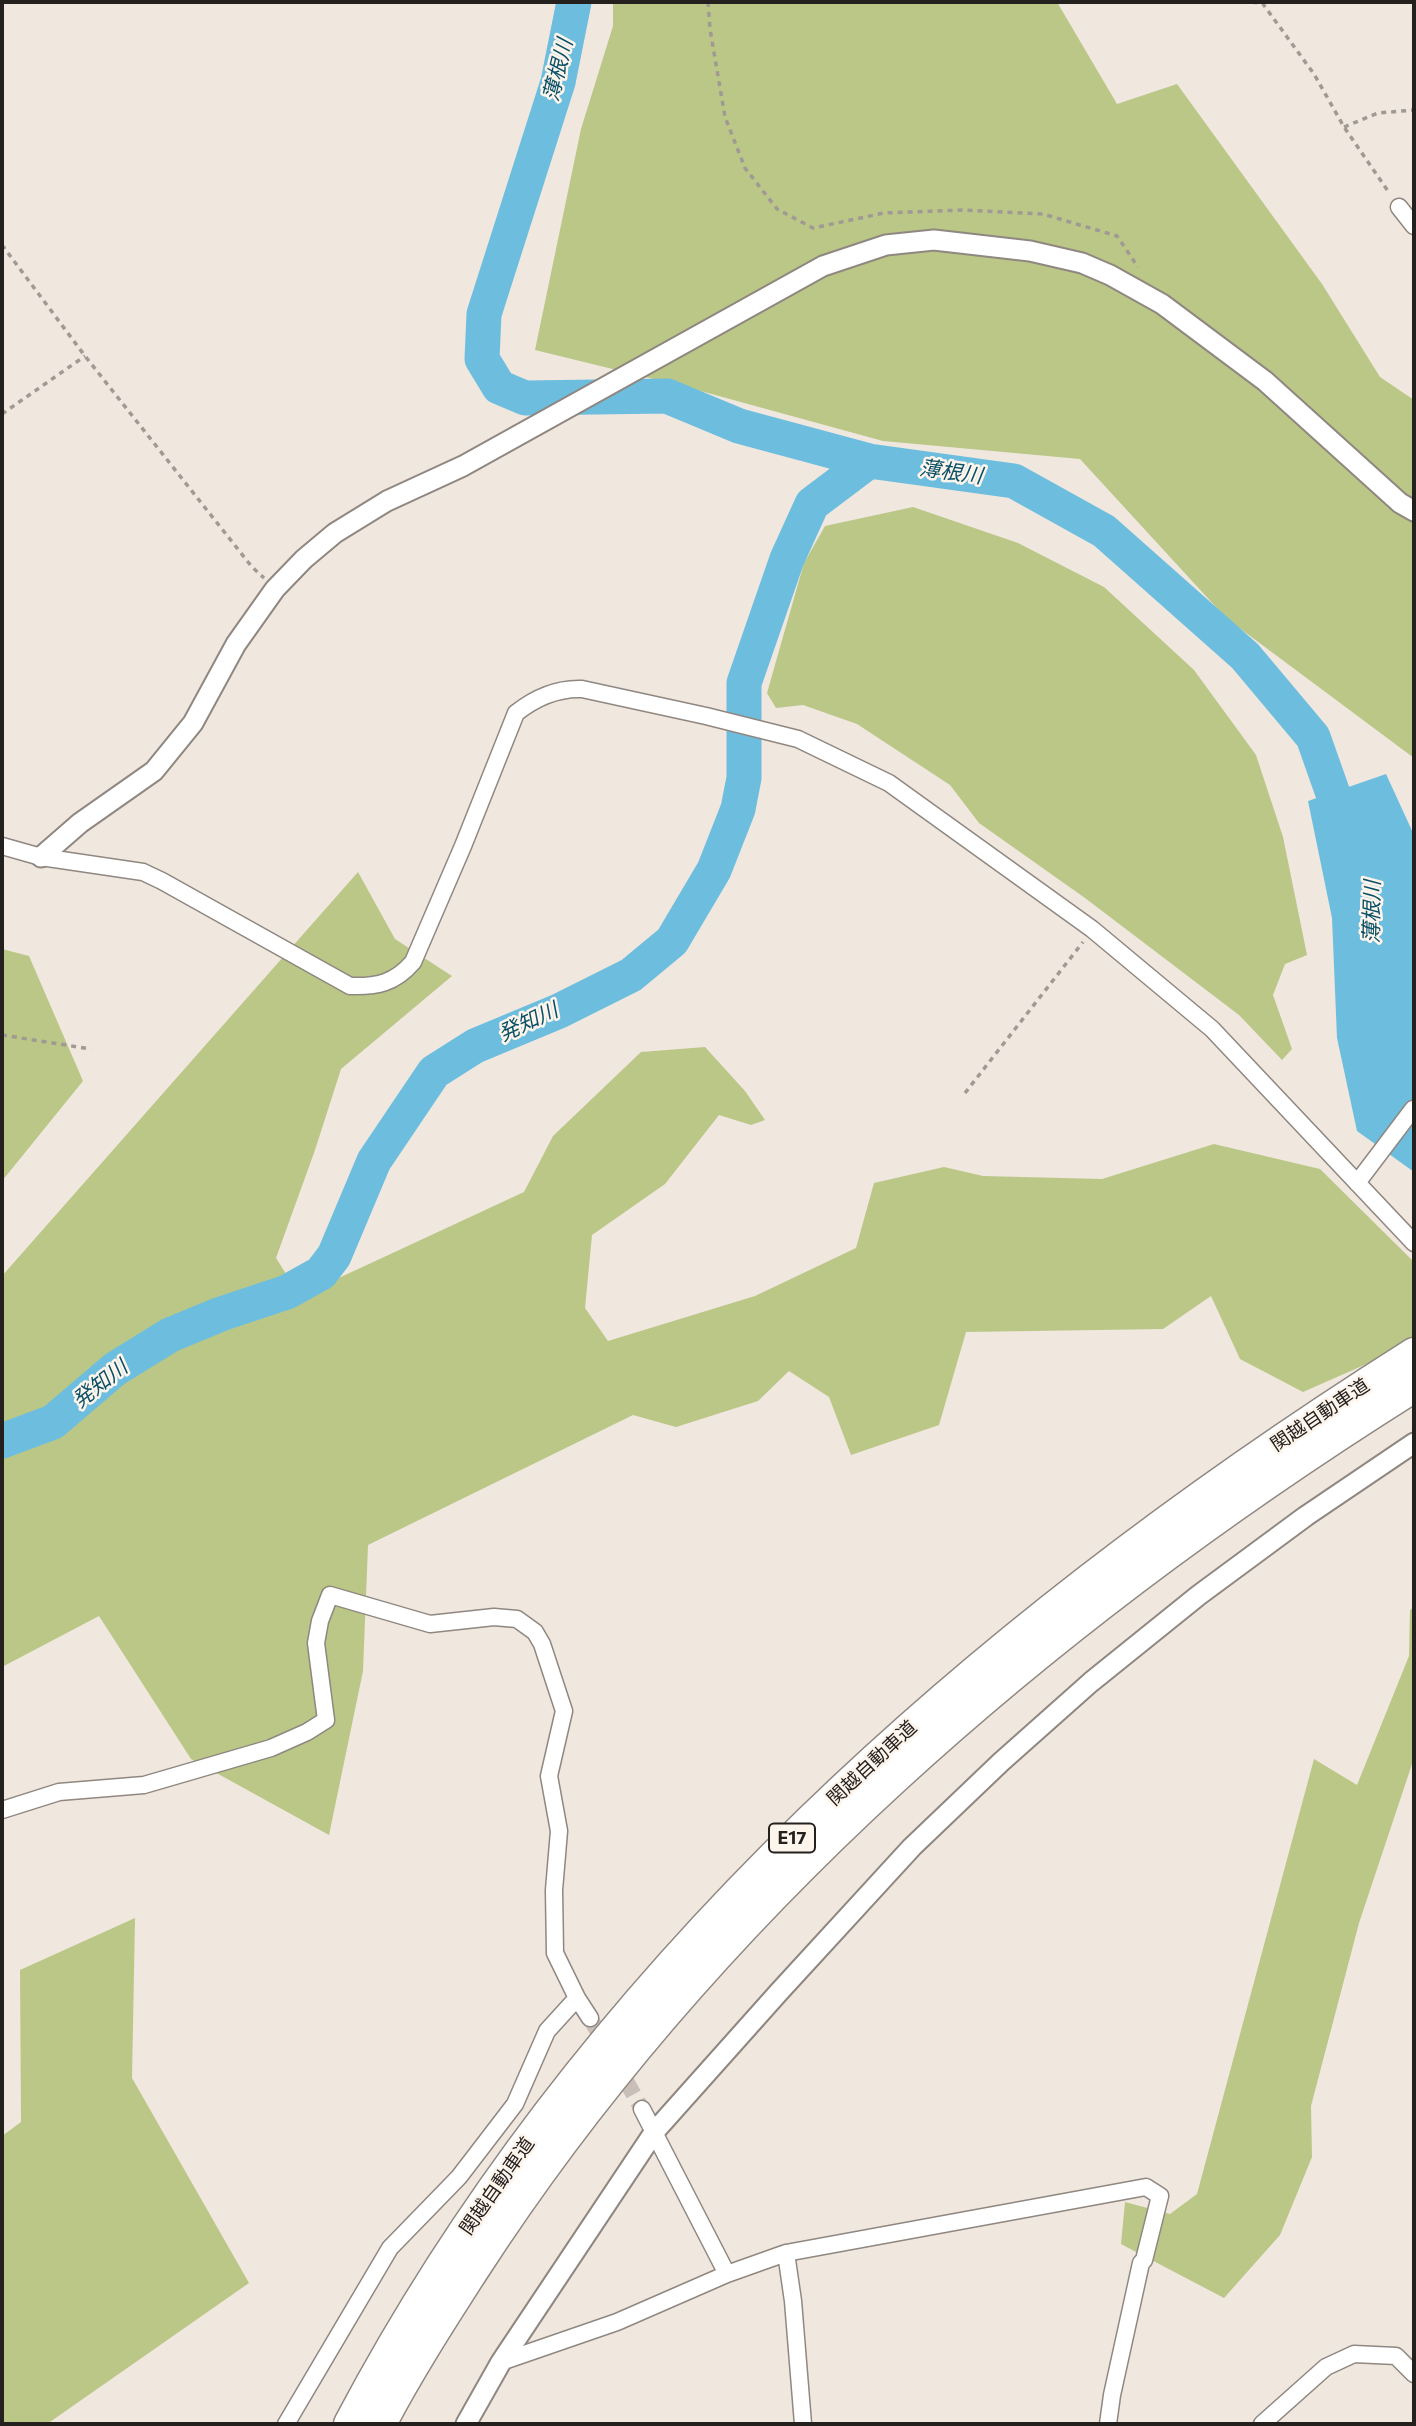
<!DOCTYPE html>
<meta charset="utf-8">
<style>
body{margin:0}
#map{position:relative;width:1416px;height:2426px;overflow:hidden;background:#f0e7df;font-family:Commissioner,sans-serif}
canvas{display:block}
.frame{position:absolute;inset:0;border:4px solid #24201e;pointer-events:none}
</style>
<div id="map">
<canvas width="1416" height="2426"></canvas>
<div class="frame"></div>
</div>
<script>
const c = document.querySelector('canvas').getContext('2d');
c.lineJoin = 'round';
function fillPath(path, color) {
  c.fillStyle = color;
  c.fill(path, 'evenodd');
}
function trace(path, color, width, dash) {
  c.strokeStyle = color;
  c.lineWidth = width;
  c.lineCap = dash ? 'butt' : 'round';
  c.setLineDash(dash || []);
  c.stroke(path);
}
function label(font, color, halo, rows, align = 'center') {
  c.font = font + ' Commissioner,"Noto Sans JP",sans-serif';
  c.lineWidth = 5;
  c.setLineDash([]);
  c.textBaseline = 'middle';
  c.strokeStyle = halo;
  c.fillStyle = color;
  for (const [text, x, y, turn = 0] of rows) {
    c.save();
    c.translate(x, y);
    c.rotate((+turn || 0) * Math.PI / 180);
    c.textAlign = isNaN(turn) ? turn : align;
    if (halo) c.strokeText(text, 0, 0);
    c.fillText(text, 0, 0);
    c.restore();
  }
}
const green = new Path2D(`
 M613 2H1057L1117 104 1177 84 1322 284 1380 377 1414 400V758L1226 618 1080 459 883 441 686 387 535 350 581 129 613 26Z
 M913 507 1018 543 1104 587 1194 670 1256 755 1283 837 1307 955 1285 964 1273 995 1292 1049 1282 1060 1239 1015 1085 898 979 823 950 785 857 724 803 705 776 708 767 693 804 563 825 526Z
 M358 872 395 939 452 976 341 1069 315 1150 276 1258 300 1296 524 1192 553 1136 641 1052 705 1047 745 1091 765 1120 751 1125 719 1115 665 1184 592 1235 585 1308 608 1341 755 1296 856 1248 874 1183 944 1167 983 1176 1102 1179 1214 1144 1320 1169 1414 1262V1343L1303 1392 1240 1359 1211 1296 1163 1329 966 1332 939 1425 851 1455 829 1397 789 1371 758 1401 676 1427 633 1415 368 1545 363 1671 329 1835 191 1759 99 1616 2 1667V1276Z
 M2 949 29 956 83 1081 2 1181Z
 M1414 1607V1758L1359 1923 1311 2106 1312 2157 1280 2235 1224 2298 1121 2244 1125 2202 1170 2214 1197 2194 1314 1759 1357 1785 1409 1656 1410 1610Z
 M135 1918 132 2078 249 2283 47 2424H2V2136L21 2122 20 1970Z`);
const water = new Path2D(`
 M1386 774 1414 835V1172L1357 1131 1337 1038 1332 918 1308 801Z`);
const river = new Path2D(`
 M574 2 558 82 484 314 482 359 499 387 525 398 667 396 739 426 869 461 1014 481 1104 531 1245 656 1313 737 1343 822 1351 835
 M2 1441 53 1422 115 1369 170 1335 221 1314 287 1292 321 1273 334 1256 374 1161 434 1072 475 1046 559 1011 631 975 672 941 714 870 738 809 744 778V683L787 559 812 504 869 461`);
const minorTunnel = new Path2D(`
 M590 2018 642 2109`);
const path = new Path2D(`
 M708 2 710 29 725 117 745 168 777 209 813 228 884 213 963 210 1043 214 1117 236 1138 267
 M1252 2 1263 4 1314 74 1344 127 1390 194
 M1344 127 1378 113 1414 110
 M2 245 85 356 252 567 264 578
 M2 414 85 356
 M2 1035 91 1049
 M965 1093 1083 942`);
const minor = new Path2D(`
 M1399 207 1414 226
 M2 846 41 857 143 872 162 881 350 986C377 987 395 983 413 962L463 846 516 713C535 698 557 688 582 689L706 716 798 739 889 783 1092 929 1212 1029 1414 1243
 M1357 1183 1413 1109
 M2 1810 59 1792 144 1785 271 1748 307 1732 326 1720 316 1643 320 1621 330 1595 430 1624 494 1617 517 1619 535 1632 542 1644 564 1711 549 1776 559 1831 554 1890 555 1953 577 1998 590 2018
 M642 2109 727 2274
 M786 2253 793 2301 803 2424
 M501 2362 617 2322 727 2274 786 2253 1146 2187 1160 2196 1144 2260 1141 2263 1112 2395 1108 2424
 M286 2424 390 2248 459 2177 515 2104 547 2031 577 1998
 M1262 2424 1326 2367 1354 2354 1396 2356 1414 2374`);
const tertiary = new Path2D(`
 M41 857 80 823 154 771 193 723 236 644 275 589 304 559 335 533 387 501 463 466 823 266 886 245 934 240 1030 251 1082 263 1110 275 1162 304 1265 381 1400 503 1414 511
 M466 2424 501 2362 655 2131 779 1992 912 1847 1001 1762 1091 1682 1199 1595 1306 1516 1414 1443`);
const motorway = new Path2D(`
 M349 2424C588 1970 985 1624 1414 1353
 M381 2424C408 2372 441 2321 473 2271 708 1907 1049 1616 1414 1387`);
const shields = [
 [792,1838,46]
];
const shieldNames = [
 ["E17",792,1838]
];
const streetNames = [
 ["関越自動車道",1320,1415,-34],
 ["関越自動車道",872,1763,-43],
 ["関越自動車道",497,2186,-55]
];
const waterNames = [
 ["薄根川",558,70,-76],
 ["薄根川",951,472,8],
 ["薄根川",1372,912,-89],
 ["発知川",528,1022,-25],
 ["発知川",100,1384,-38]
];
fillPath(green, '#bac787');
fillPath(water, '#6dbede');
trace(river, '#6dbede', 35);
trace(minorTunnel, '#c7bfb8', 16, [16, 8]);
trace(minor, '#8f8780', 19);
trace(tertiary, '#8f8780', 23);
trace(motorway, '#8f8780', 33);
trace(path, '#a09994', 3.5, [5, 5]);
trace(minor, '#fff', 16);
trace(tertiary, '#fff', 19);
trace(motorway, '#fff', 30);
for (const [x, y, w] of shields) {
  const box = new Path2D();
  box.roundRect(x - w / 2, y - 14.5, w, 29, 5);
  c.fillStyle = '#fdf4ec';
  c.fill(box);
  trace(box, '#24201e', 2);
}
label('bold 18px', '#24201e', null, shieldNames);
label('19px', '#24201e', '#fdf4ec', streetNames);
label('italic 21px', '#0a5167', '#fdf4ec', waterNames);
</script>
